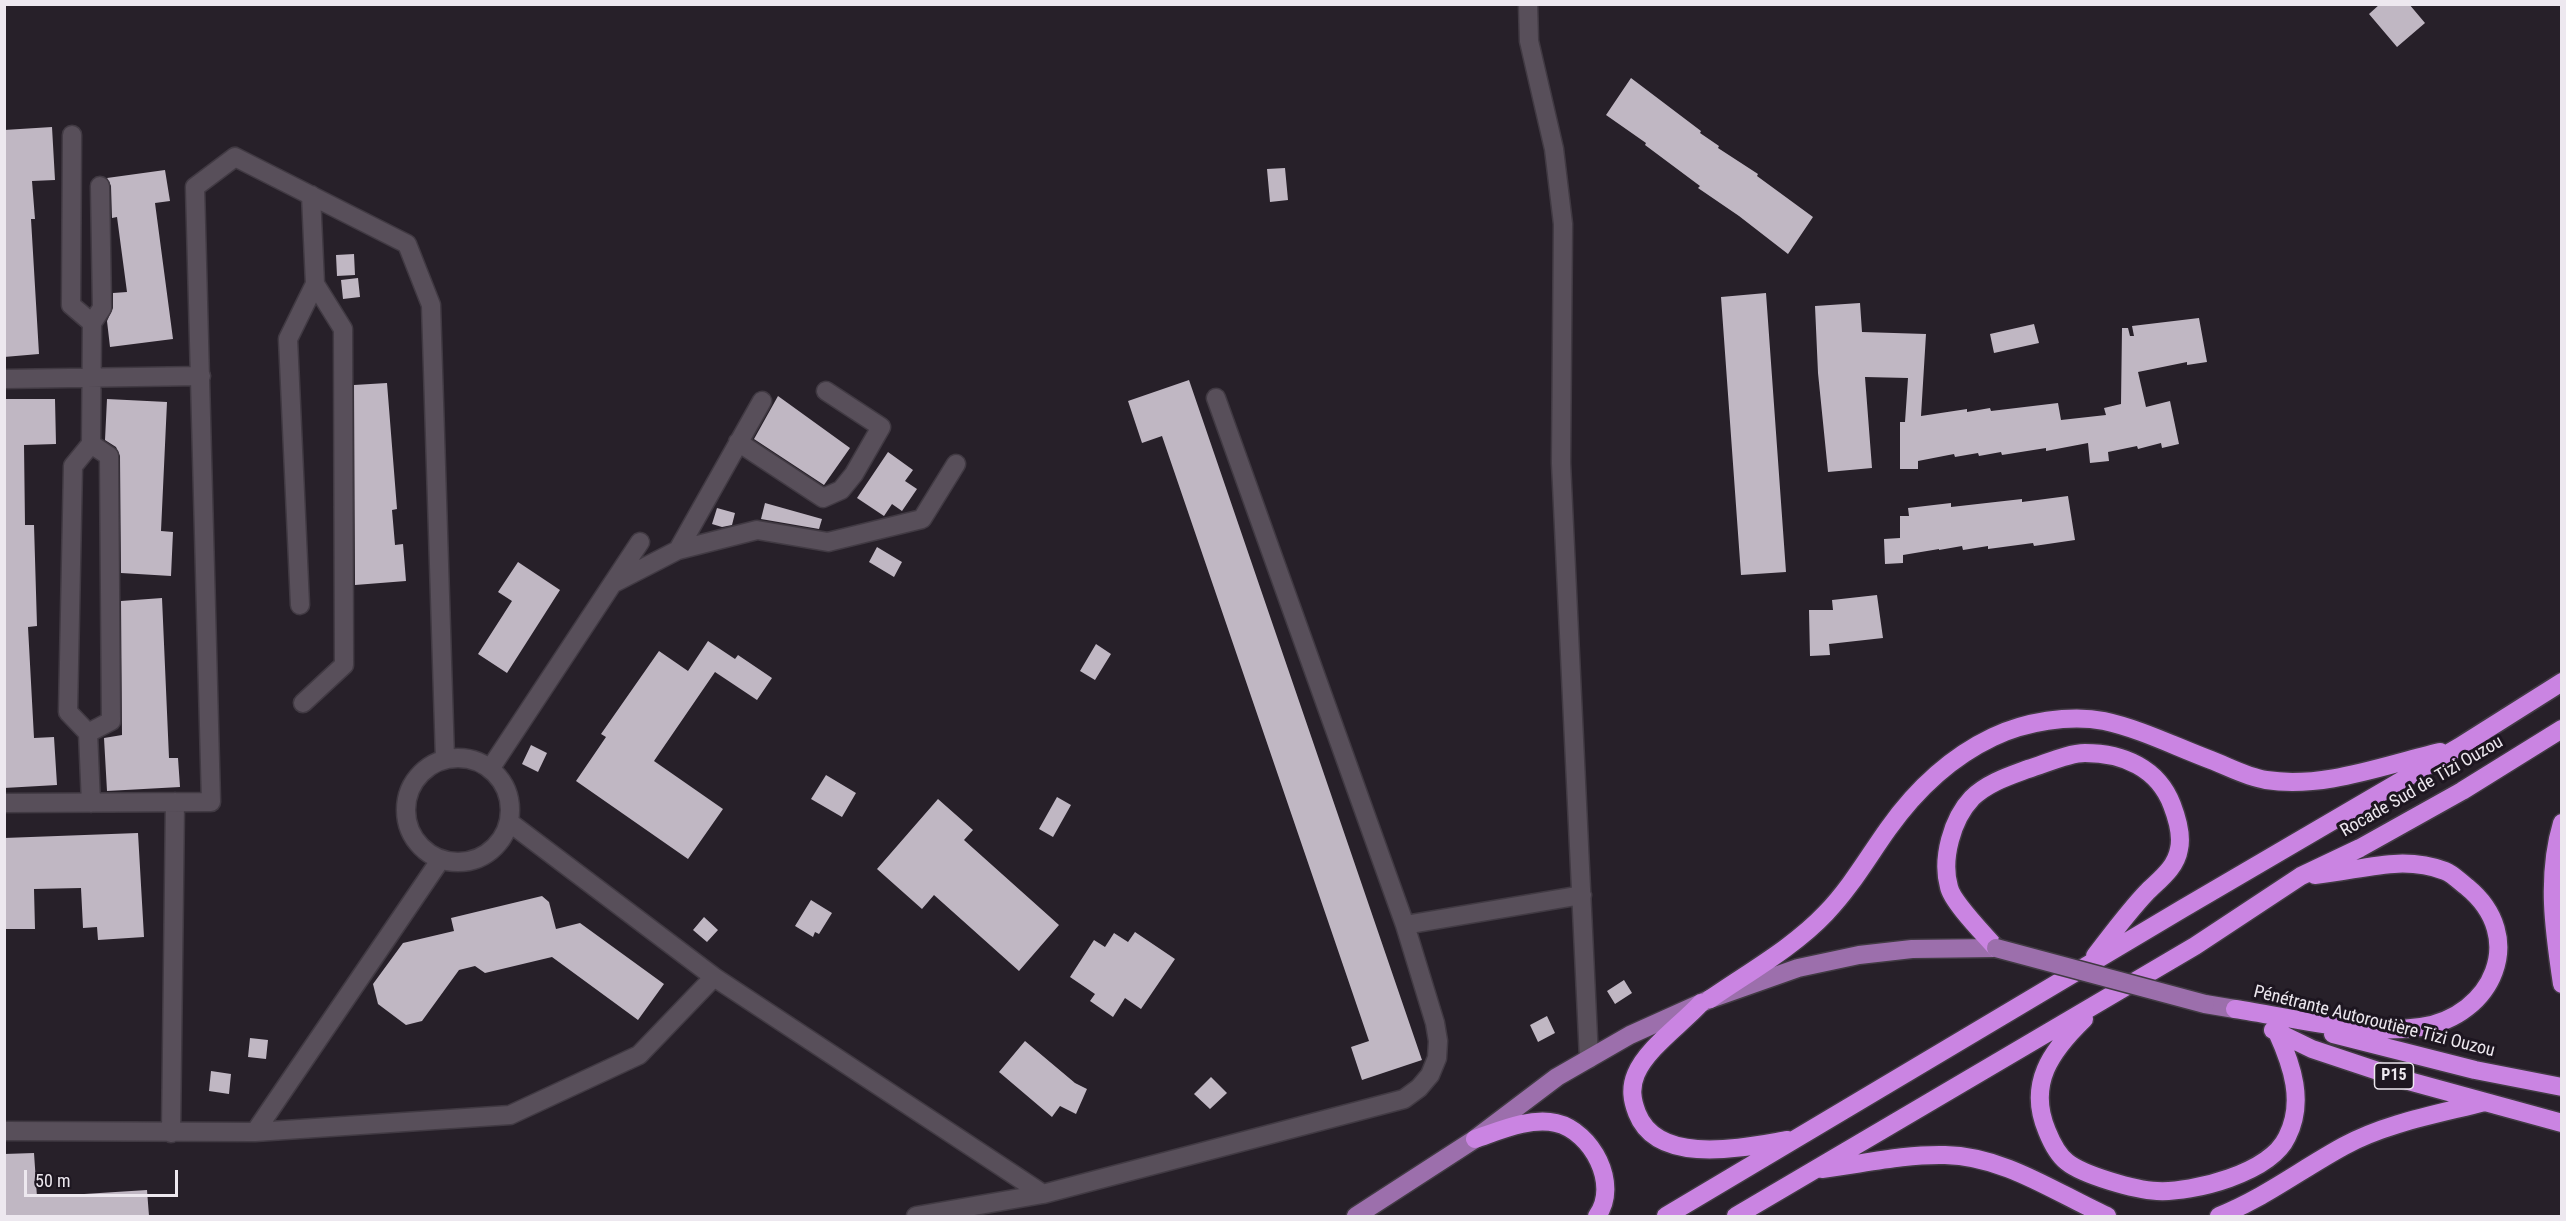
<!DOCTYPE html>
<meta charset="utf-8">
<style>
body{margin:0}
#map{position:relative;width:2566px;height:1221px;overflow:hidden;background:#272029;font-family:"Roboto Condensed",sans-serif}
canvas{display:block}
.frame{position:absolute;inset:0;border:6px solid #ede8ef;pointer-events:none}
.scale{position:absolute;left:24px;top:1170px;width:154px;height:27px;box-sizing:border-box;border:3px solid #ede8ef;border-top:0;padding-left:8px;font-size:18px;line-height:21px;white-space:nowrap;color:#ede8ef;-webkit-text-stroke:4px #1d1620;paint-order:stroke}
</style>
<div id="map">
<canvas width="2566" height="1221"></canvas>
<div class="frame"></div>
<div class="scale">50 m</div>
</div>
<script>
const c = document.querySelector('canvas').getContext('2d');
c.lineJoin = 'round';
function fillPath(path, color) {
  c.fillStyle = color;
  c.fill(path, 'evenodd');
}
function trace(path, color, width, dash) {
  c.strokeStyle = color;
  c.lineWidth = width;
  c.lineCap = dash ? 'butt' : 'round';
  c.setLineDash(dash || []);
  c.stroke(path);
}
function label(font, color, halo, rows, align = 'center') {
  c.font = font + ' "Roboto Condensed",sans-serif';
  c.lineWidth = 6;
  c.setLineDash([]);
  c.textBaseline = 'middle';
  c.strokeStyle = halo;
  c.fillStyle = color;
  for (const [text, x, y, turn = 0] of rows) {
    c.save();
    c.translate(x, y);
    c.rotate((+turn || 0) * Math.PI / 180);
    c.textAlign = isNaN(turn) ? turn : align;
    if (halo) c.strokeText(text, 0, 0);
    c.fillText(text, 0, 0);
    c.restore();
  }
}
const building = new Path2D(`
 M2380 4H2409L2425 23 2397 47 2369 14Z
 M1631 78 1701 131 1700 133 1719 146 1718 148 1758 174 1757 176 1813 217 1788 254 1739 216 1698 188 1700 186 1645 145 1646 143 1606 115Z
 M52 127 55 180 32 181 35 219H31L39 354 4 357V130Z
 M1285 168 1288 200 1270 202 1267 169Z
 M165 170 170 201 155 203 173 339 110 347 107 321 113 308V293L127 292 117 217 112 218 111 186 107 178Z
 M354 254 355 275 337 276 336 255Z
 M358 278 360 297 343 299 341 280Z
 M1766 293 1786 572 1741 575 1721 297Z
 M1860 303 1862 332 1926 334 1921 416 1967 409V412L1990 408 1991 411 2058 403 2061 420 2106 415 2104 408 2121 404 2122 328H2128L2130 336H2134L2132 326 2199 318 2207 362 2187 365V362L2138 372 2146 407 2170 401 2179 444 2162 448 2161 443 2138 449 2137 446 2108 452 2109 461 2090 463 2088 443 2046 451V448L2002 455 2001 452 1979 456 1978 453 1955 457 1954 454 1918 461V469H1900V422H1905L1908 378 1865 377 1872 468 1828 472 1818 373 1815 306Z
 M2034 324 2039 343 1994 353 1990 334Z
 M1189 380 1422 1060 1362 1080 1351 1047 1369 1041 1162 436 1142 443 1128 401Z
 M387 383 397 509 392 510 395 545 403 544 406 581 355 585 354 385Z
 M778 396 850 448 824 485 754 439Z
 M4 399H55L56 444 24 445 25 525H34L37 626 28 627 34 738 54 737 57 785 4 788Z
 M107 399 167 402 161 531 173 532 171 576 121 573 120 456 116 447 105 440Z
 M888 452 913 470 905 481 917 489 902 511 892 504 884 516 857 498Z
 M2068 496 2075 540 2034 546 2033 543 1988 549V546L1963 550 1962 546 1939 550V549L1903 555V563L1885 564 1884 539 1900 538V516H1909L1908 508 1951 503V507L2022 499V502Z
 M765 503 822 519 819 529 761 519Z
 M717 508 735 513 732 525 722 527 712 524Z
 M877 547 902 562 894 577 869 562Z
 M518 562 560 590 507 673 478 654 512 601 498 592Z
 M1877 595 1883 638 1829 644 1830 655 1810 656 1809 610H1833L1832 600Z
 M162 598 169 758H178L180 787 107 791 104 738 122 735 121 601Z
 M708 641 735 659 738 655 772 678 757 700 715 672 654 761 723 809 688 859 576 781 606 737 601 734 659 651 688 671Z
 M1096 644 1111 654 1095 680 1080 671Z
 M531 745 547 753 538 772 522 764Z
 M826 775 856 793 842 817 811 799Z
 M1057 797 1071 805 1053 837 1039 829Z
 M938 799 973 830 964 840 1059 925 1019 971 934 895 922 909 877 869Z
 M138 833 144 937 98 940 97 927 83 928 81 888 34 889 35 929H4V838Z
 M542 896 549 902 556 929 580 923 664 984 638 1020 552 957 485 973 475 966 459 970 422 1021 406 1025 378 1004 373 984 403 943 454 931 451 918Z
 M811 900 832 913 819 934 815 932 813 937 795 926Z
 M704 917 718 930 707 942 693 930Z
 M1135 932 1175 959 1141 1009 1125 998 1113 1017 1090 1001 1095 994 1070 977 1094 940 1105 947 1114 933 1128 942Z
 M1624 980 1632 993 1615 1004 1607 991Z
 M1547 1016 1555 1033 1538 1042 1530 1025Z
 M250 1038 268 1040 266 1059 248 1057Z
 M1025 1041 1075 1083 1087 1089 1076 1114 1060 1106 1052 1117 999 1072Z
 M211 1071 231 1074 229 1094 209 1091Z
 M1211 1077 1227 1093 1210 1109 1194 1094Z
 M34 1153 37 1197 147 1190 149 1216H4V1154Z`);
const minor = new Path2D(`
 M1528 4 1529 41 1554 149 1563 224 1561 463 1589 1059
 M72 135 71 305 92 323 102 308 100 186
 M4 379 201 376
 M738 442 823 498 841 490 854 474 881 427 826 391
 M91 444 109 456 111 721 88 733 68 712 73 466Z
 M91 444 92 323
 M678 550 762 401
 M612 584 678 550 757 530 828 542 922 519 956 464
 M300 605 288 339 315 284 311 195
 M303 703 344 665 343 329 315 284
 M88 733 91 803
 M406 810a52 52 0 1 1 104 0a52 52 0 1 1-104 0Z
 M490 769 640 542
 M4 803 211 802 195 187 235 157 407 244 431 305 445 759
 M509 822 714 977 1043 1194
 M1405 925 1582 895
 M4 1131 255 1132 510 1115 639 1055 714 977
 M255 1132 441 859
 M171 1133 175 802
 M916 1216 1043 1194 1404 1099 1419 1088 1430 1075 1437 1058 1438 1041 1435 1023 1405 925 1216 398`);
const major = new Path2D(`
 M2205 1004 2235 1009
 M1356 1216 1475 1139 1557 1077 1630 1035 1710 999 1798 968 1859 955 1912 949 1996 948`);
const highway = new Path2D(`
 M2562 823C2546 876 2554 931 2562 984
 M1996 948C1985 935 1952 902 1949 887 1941 859 1952 819 1972 798 1987 783 2009 776 2028 769 2045 764 2068 753 2085 753 2123 753 2158 768 2172 805 2177 818 2182 836 2179 849 2176 868 2159 880 2147 892 2128 912 2112 934 2095 956
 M1710 999C1749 972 1794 947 1826 913 1851 887 1868 857 1888 829 1915 791 1951 757 1993 737 2024 722 2070 714 2104 721 2141 729 2176 747 2211 760 2229 767 2247 777 2266 780 2324 789 2384 765 2440 752
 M1701 1003C1682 1024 1647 1048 1636 1074 1630 1088 1632 1100 1637 1113 1658 1167 1745 1147 1788 1140
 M2235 1009C2295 1018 2360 1036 2421 1027 2493 1016 2528 937 2467 887 2460 882 2453 874 2445 871 2400 854 2360 871 2315 875
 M2084 1019C2051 1051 2027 1084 2047 1131 2051 1141 2058 1155 2067 1162 2083 1175 2135 1190 2157 1191 2193 1193 2270 1173 2287 1137 2305 1102 2292 1065 2277 1032
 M2273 1030 2312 1049 2405 1080 2562 1123
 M2333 1034 2475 1070 2562 1087
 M1475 1139C1499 1131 1530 1117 1556 1123 1592 1131 1620 1185 1597 1216
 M1822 1169C1862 1164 1904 1154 1945 1155 2004 1156 2056 1193 2107 1216
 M1666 1216 2182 909 2459 747 2562 682
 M1736 1216 2195 946 2301 876 2360 848 2462 791 2562 729
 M2219 1216C2266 1197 2300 1170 2344 1146 2386 1123 2438 1114 2485 1102`);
const majorBridge = new Path2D(`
 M1996 948 2205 1004`);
const shields = [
 [2394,1076,39]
];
const shieldNames = [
 ["P15",2394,1076]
];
const streetNames = [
 ["Rocade Sud de Tizi Ouzou",2422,787,-30],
 ["Pénétrante Autoroutière Tizi Ouzou",2374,1022,14]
];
fillPath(building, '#c0b7c3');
trace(minor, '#413a43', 21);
trace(major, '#413a43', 21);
trace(highway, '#413a43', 21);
trace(minor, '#584f5a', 18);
trace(major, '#9c6fac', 18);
trace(highway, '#ca84e2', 18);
trace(majorBridge, '#413a43', 21, []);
trace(majorBridge, '#9c6fac', 18);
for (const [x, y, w] of shields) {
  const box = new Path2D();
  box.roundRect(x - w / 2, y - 13, w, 26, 4.5);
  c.fillStyle = '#1d1620';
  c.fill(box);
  trace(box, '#ede8ef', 1.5);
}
label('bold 16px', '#ede8ef', null, shieldNames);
label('18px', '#ede8ef', '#1d1620', streetNames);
</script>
